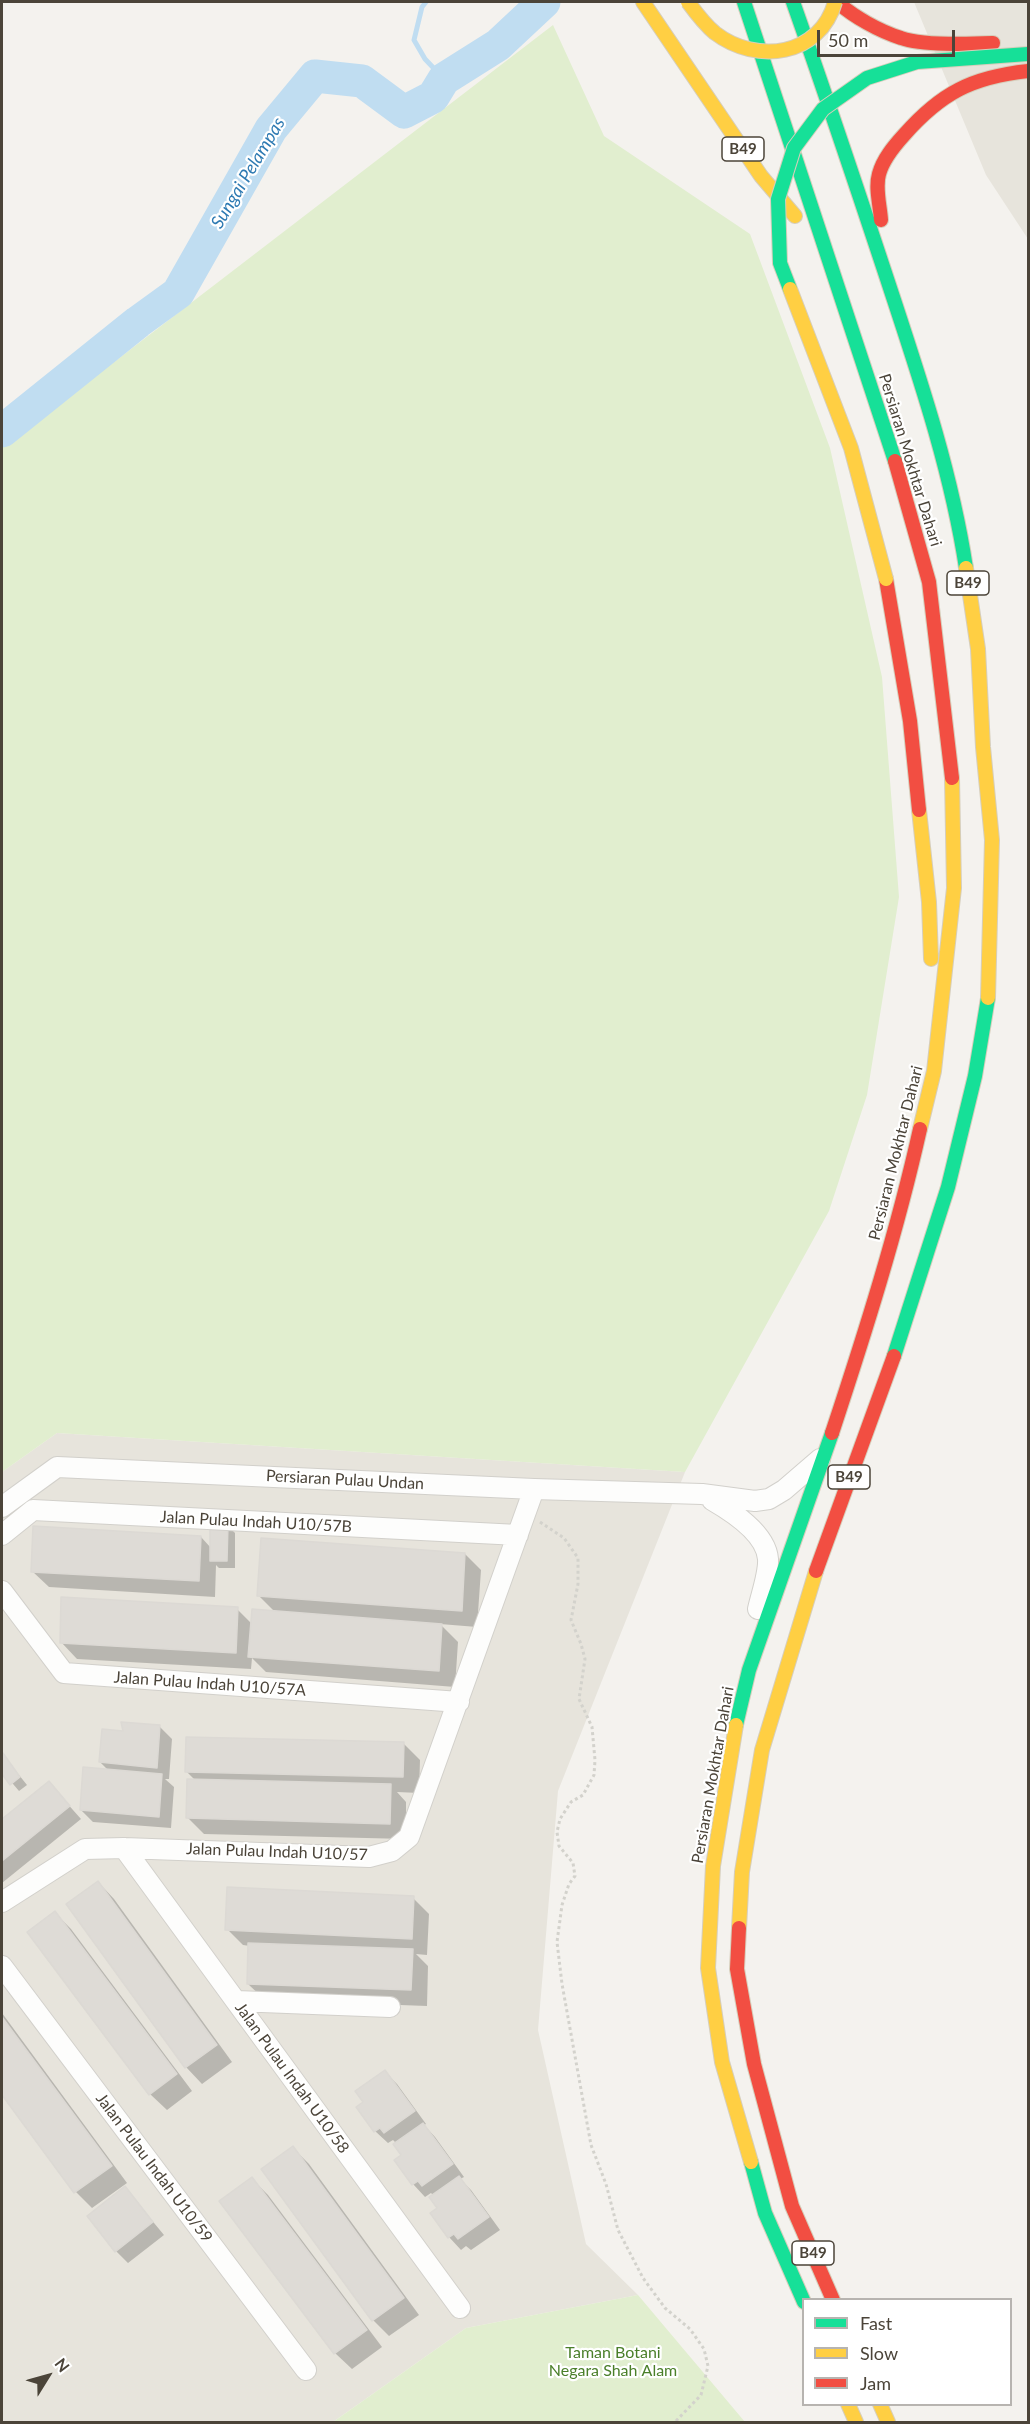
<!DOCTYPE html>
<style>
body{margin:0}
#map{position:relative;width:1030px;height:2424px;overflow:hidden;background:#f4f2ee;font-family:Lato,sans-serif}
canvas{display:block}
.frame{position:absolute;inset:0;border:3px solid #4b4439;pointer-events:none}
.legend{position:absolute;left:802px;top:2298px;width:210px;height:108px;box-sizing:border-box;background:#fff;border:2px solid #b7b4b0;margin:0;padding:8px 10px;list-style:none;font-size:18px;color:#4b4439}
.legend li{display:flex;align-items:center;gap:12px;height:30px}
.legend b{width:30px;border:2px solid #b7b4b0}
.north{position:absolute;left:18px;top:2346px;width:60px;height:60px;-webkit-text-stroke:4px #fff;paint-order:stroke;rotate:53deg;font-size:16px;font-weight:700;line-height:24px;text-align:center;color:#4b4439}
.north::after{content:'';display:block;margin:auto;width:21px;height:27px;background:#4b4439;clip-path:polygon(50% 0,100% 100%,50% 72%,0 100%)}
.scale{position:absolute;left:817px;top:30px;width:138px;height:27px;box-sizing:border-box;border:3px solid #4b4439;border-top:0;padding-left:8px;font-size:18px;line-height:21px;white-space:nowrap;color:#4b4439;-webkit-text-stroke:4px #fff;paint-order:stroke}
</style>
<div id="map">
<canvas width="1030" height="2424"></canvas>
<div class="frame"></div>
<ul class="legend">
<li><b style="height:8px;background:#16e098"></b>Fast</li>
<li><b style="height:8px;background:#ffcf43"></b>Slow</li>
<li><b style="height:8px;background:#f24e42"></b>Jam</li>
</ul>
<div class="north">N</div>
<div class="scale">50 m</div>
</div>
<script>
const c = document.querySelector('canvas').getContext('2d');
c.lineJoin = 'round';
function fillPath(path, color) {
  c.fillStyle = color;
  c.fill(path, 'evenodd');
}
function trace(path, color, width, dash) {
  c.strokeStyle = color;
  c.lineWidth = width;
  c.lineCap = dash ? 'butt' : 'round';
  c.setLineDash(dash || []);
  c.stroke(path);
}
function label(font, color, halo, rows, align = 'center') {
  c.font = font + ' Lato,sans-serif';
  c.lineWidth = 4.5;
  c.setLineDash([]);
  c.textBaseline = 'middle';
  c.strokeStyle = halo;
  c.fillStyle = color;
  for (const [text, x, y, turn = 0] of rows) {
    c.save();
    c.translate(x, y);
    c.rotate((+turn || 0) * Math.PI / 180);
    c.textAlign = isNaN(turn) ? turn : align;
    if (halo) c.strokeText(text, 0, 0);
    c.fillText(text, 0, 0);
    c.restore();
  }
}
const residential = new Path2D(`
 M914 2H1028V239L986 175Z
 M57 1433 685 1472 558 1791 538 2030 586 2244 638 2295 466 2328 333 2422H2V1472Z`);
const green = new Path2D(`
 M553 25 604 136 750 234 830 448 882 677 899 897 867 1095 829 1211 685 1472 57 1433 2 1472V448Z
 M638 2295 745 2422H333L466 2328Z`);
const shadow = new Path2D(`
 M227 1525 235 1533V1568H219L216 1565 215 1597 49 1587 32 1571 201 1537 211 1548Z
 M465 1554 481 1570 477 1627 440 1624 458 1642 455 1687 266 1672 252 1658 251 1669 77 1659 61 1642 237 1609 252 1624 275 1612 259 1596Z
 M160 1727 172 1739 169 1779H165L174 1787 171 1828 93 1822 81 1810 109 1771 100 1762Z
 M403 1743 420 1760 419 1793 397 1792 406 1802V1839L204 1834 188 1818 196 1781 186 1771Z
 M3 1755 27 1785 19 1791 2 1771Z
 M49 1783 81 1819 2 1883V1821Z
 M98 1882 114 1899 232 2062 202 2084 186 2067 68 1904Z
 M413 1898 429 1914 427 1955 416 1954 428 1966 427 2006 265 2000 248 1984 250 1946 243 1945 227 1929Z
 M55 1913 71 1929 192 2091 167 2110 150 2094 29 1933Z
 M2 2013 127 2183 92 2208 76 2192 2 2092Z
 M385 2072 397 2084 426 2124 424 2125 435 2137 464 2177 460 2179 471 2190 500 2230 471 2250 466 2246 461 2250 449 2237 432 2214 439 2209 434 2196 431 2193 425 2197 413 2184 396 2161 403 2156 397 2144 393 2140 388 2143 375 2131 358 2108 365 2103Z
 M293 2148 309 2164 419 2315 389 2336 373 2320Z
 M252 2179 268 2195 382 2347 352 2369 335 2353 222 2201Z
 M125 2188 164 2235 128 2263 116 2251Z`);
const stream = new Path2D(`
 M426 2 422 7 414 40 425 59 444 79`);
const river = new Path2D(`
 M2 431 138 322 178 293 271 129 315 76 362 81 404 112 433 97 444 79 498 45 544 2`);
const building = new Path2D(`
 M210 1523 228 1524 227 1561H210Z
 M33 1526 201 1536 199 1581 31 1572Z
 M261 1538 465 1553 462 1611 257 1596Z
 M61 1597 238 1607 236 1653 60 1643Z
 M252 1609 442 1624 439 1671 248 1657Z
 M121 1722 160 1725 157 1768 99 1762 102 1729 123 1731Z
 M186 1737 404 1742 403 1777 185 1772Z
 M3 1753 20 1777 10 1785 2 1774Z
 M83 1767 162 1774 159 1817 80 1810Z
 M187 1779 391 1784 390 1824 186 1818Z
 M49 1781 70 1806 2 1861V1819Z
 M98 1881 217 2045 185 2068 66 1904Z
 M227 1887 414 1896 412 1939 225 1930Z
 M55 1911 177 2074 149 2095 27 1932Z
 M248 1943 413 1949 411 1990 247 1984Z
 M2 2017 112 2166 74 2193 2 2095Z
 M385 2070 415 2111 384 2133 380 2128 374 2132 356 2107 363 2102 355 2091Z
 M423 2123 453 2164 422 2186 418 2181 412 2185 394 2160 401 2155 393 2144Z
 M293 2146 404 2298 372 2321 261 2169Z
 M459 2176 489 2217 458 2239 454 2234 448 2238 430 2213 437 2208 429 2197Z
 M252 2177 367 2330 334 2354 219 2201Z
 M125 2186 153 2222 115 2252 87 2216Z`);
const path = new Path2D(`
 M540 1522 564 1538 578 1558V1584L571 1620 581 1644 585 1659 579 1699 592 1727 595 1760 594 1775 583 1795 571 1802 560 1819 557 1832 559 1846 573 1863 575 1876 569 1884 562 1905 557 1942 562 1984 591 2145 606 2184 618 2230 643 2278 665 2308 690 2329 704 2349 708 2366 701 2395 675 2422`);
const street = new Path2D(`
 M712 1500C731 1511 766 1533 768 1559 769 1573 761 1595 758 1609
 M2 1507 57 1467 534 1489 702 1494 755 1501 769 1499 784 1490 820 1459
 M2 1535 33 1510 518 1535
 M2 1591 64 1673 459 1702
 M124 1848 460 2308
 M2 1902 85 1849 124 1848 369 1857 392 1851 409 1837 534 1489
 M2 1966 306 2370
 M236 2001 390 2007`);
const fast = new Path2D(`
 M744 2 895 461
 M793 2C828 101 861 200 894 300 923 388 952 476 966 568
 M894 1356 948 1187 975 1076 988 998
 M736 1725 749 1670 832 1433
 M751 2162 765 2213 804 2302`);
const slow = new Path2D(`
 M643 2 761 176 795 216
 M966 568 978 649 983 747 992 840 988 998
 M919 810 929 902 931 959
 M920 1129 934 1071 954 888 952 778
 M736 1725 713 1866 708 1968 722 2062 751 2162
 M739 1928 742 1872 762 1750 816 1571
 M848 2404 856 2422
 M880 2404 888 2422`);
const jam = new Path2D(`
 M837 2C854 17 879 31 901 38 923 46 969 44 993 43
 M881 220C880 205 875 188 879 174 883 159 894 146 904 135 941 93 972 77 1028 71
 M895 461 929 582 952 778
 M886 579 910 721 919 810
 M832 1433C865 1333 897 1232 920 1129
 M816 1571 894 1356
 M739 1928 737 1969 754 2064 792 2206 833 2300`);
const fastBridge = new Path2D(`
 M790 289 780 263 778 199 794 148 823 109 867 78 917 62 1028 54`);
const slowBridge = new Path2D(`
 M688 2C696 13 704 24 715 33 757 65 820 56 835 2
 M790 289 851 448 886 579`);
const shields = [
 [743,149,42],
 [968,583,42],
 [849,1477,42],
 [813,2253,42]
];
const shieldNames = [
 ["B49",743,149],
 ["B49",968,583],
 ["B49",849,1477],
 ["B49",813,2253]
];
const streetNames = [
 ["Persiaran Mokhtar Dahari",910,460,73],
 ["Persiaran Mokhtar Dahari",896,1153,-76],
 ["Persiaran Pulau Undan",345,1480,3],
 ["Jalan Pulau Indah U10/57B",256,1522,3],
 ["Jalan Pulau Indah U10/57A",210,1684,4],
 ["Persiaran Mokhtar Dahari",713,1775,-80],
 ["Jalan Pulau Indah U10/57",277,1852,2],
 ["Jalan Pulau Indah U10/58",292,2078,54],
 ["Jalan Pulau Indah U10/59",154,2168,53]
];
const parkNames = [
 ["Taman Botani",613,2353],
 ["Negara Shah Alam",613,2371]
];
const waterNames = [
 ["Sungai Pelampas",248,173,-59]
];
fillPath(residential, '#e7e4dc');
fillPath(green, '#e1eecf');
fillPath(shadow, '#0003');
trace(stream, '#c0ddf1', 5);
trace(river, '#c0ddf1', 33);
fillPath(building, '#dedbd6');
trace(building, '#dcd9d4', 1.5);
trace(street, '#d2d0cb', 22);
trace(fast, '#d6cebb', 16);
trace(slow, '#d6cebb', 16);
trace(jam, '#d6cebb', 16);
trace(path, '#d3d2cc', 3, [3, 3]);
trace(street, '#fdfdfc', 20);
trace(fast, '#16e098', 14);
trace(slow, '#ffcf43', 14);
trace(jam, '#f24e42', 14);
trace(fastBridge, '#d6cebb', 16, []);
trace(slowBridge, '#d6cebb', 16, []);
trace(fastBridge, '#16e098', 14);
trace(slowBridge, '#ffcf43', 14);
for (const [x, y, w] of shields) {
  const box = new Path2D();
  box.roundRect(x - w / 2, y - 12, w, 24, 4.5);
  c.fillStyle = '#fff';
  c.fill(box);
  trace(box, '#4b4439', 1.5);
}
label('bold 15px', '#4b4439', null, shieldNames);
label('16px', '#4b4439', '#fff', streetNames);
label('16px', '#4a7f2a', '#fff', parkNames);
label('italic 18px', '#2e7ab2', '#fff', waterNames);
</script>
